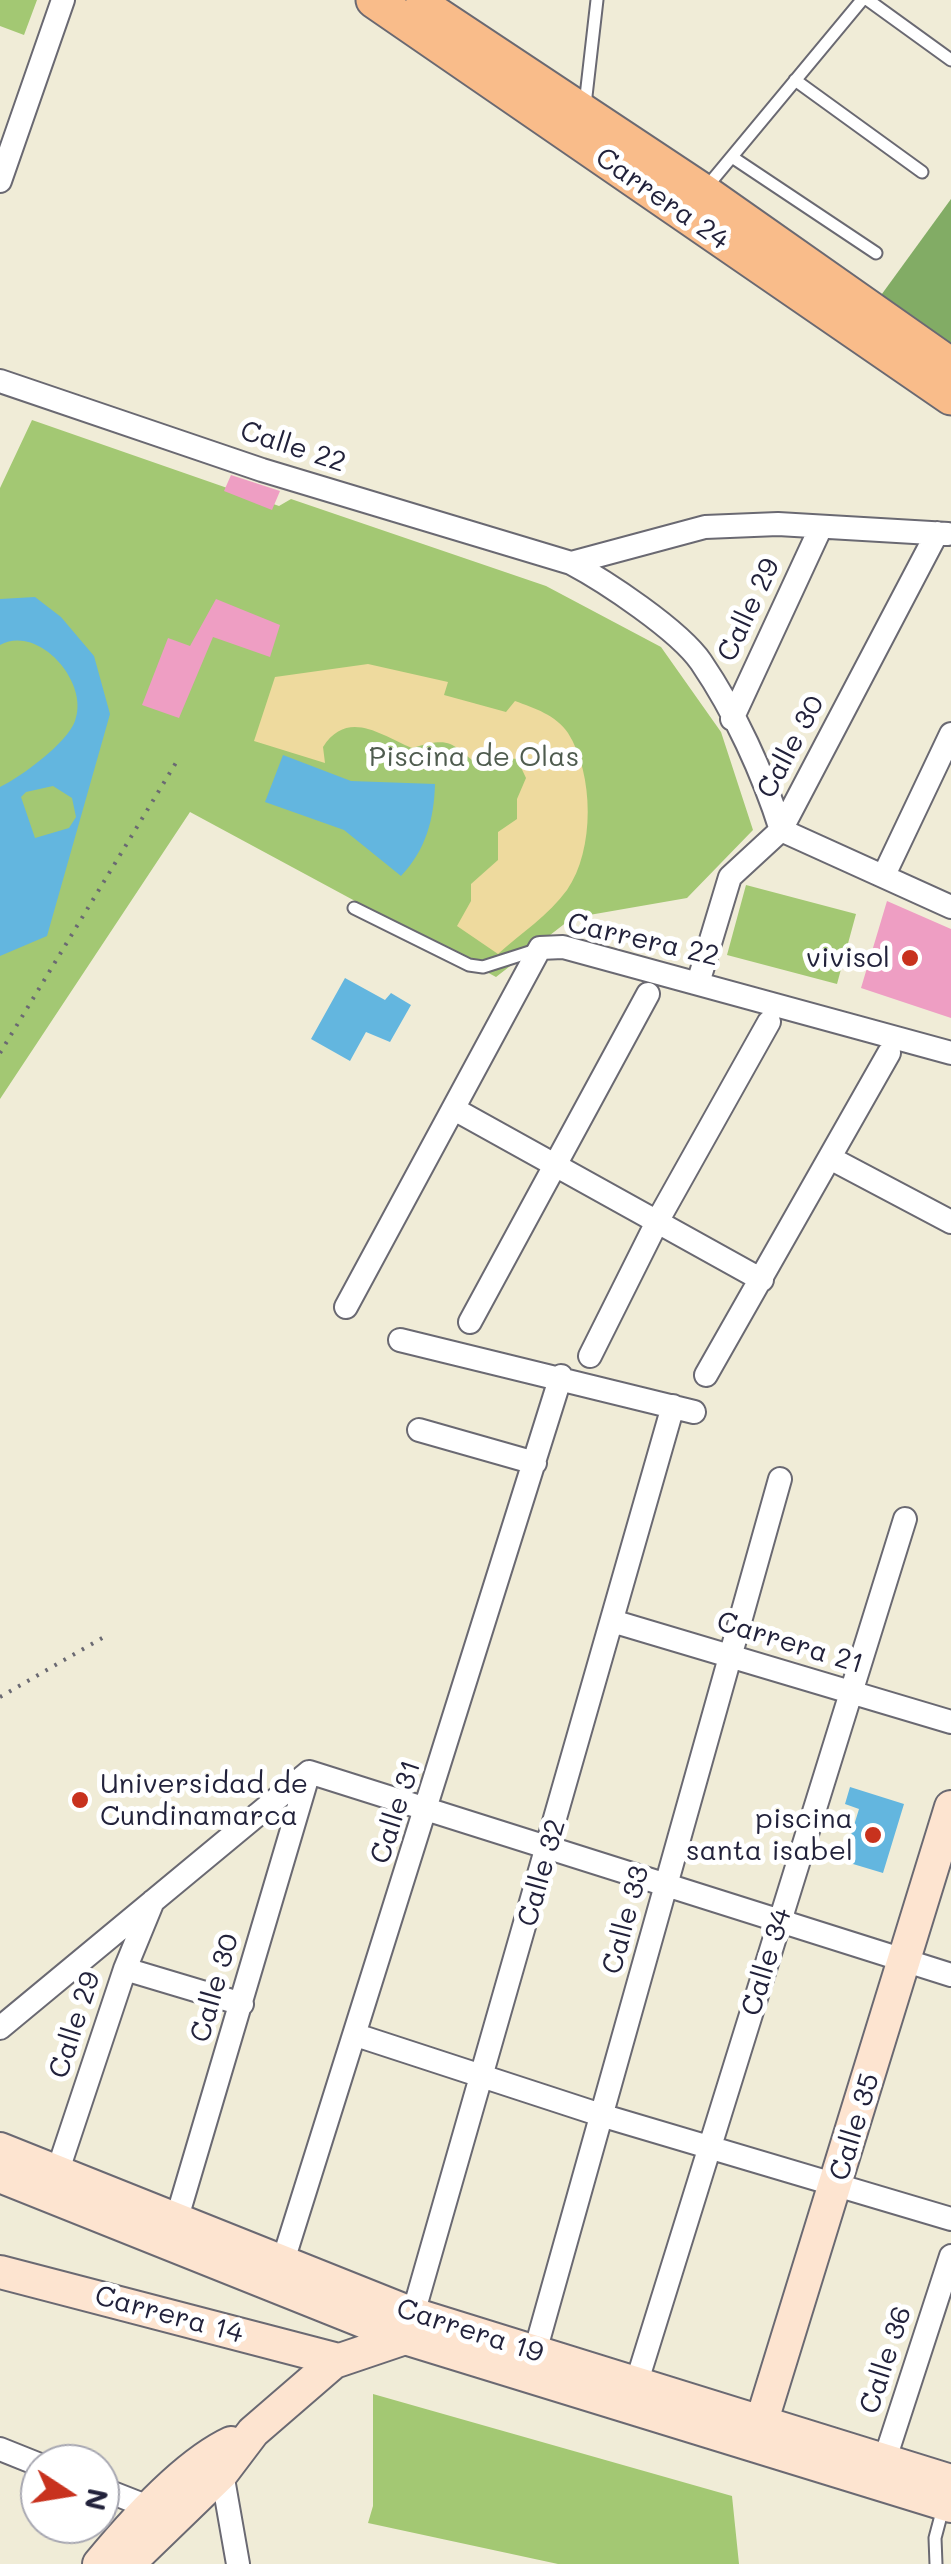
<!DOCTYPE html>
<style>
body{margin:0}
#map{position:relative;width:951px;height:2564px;overflow:hidden;background:#f0ecd7;font-family:Mali,sans-serif}
canvas{display:block}
.north{position:absolute;left:20px;top:2444px;width:100px;height:100px;box-sizing:border-box;background:#fff;border:2px solid #a7a7b1;border-radius:50%;rotate:102deg;font-size:28px;font-weight:700;line-height:40px;text-align:center;color:#22223b}
.north::after{content:'';display:block;margin:auto;width:35px;height:45px;background:#c8321e;clip-path:polygon(50% 0,100% 100%,50% 72%,0 100%)}
</style>
<div id="map">
<canvas width="951" height="2564"></canvas>
<div class="north">N</div>
</div>
<script>
const c = document.querySelector('canvas').getContext('2d');
c.lineJoin = 'round';
function fillPath(path, color) {
  c.fillStyle = color;
  c.fill(path, 'evenodd');
}
function trace(path, color, width, dash) {
  c.strokeStyle = color;
  c.lineWidth = width;
  c.lineCap = dash ? 'butt' : 'round';
  c.setLineDash(dash || []);
  c.stroke(path);
}
function label(font, color, halo, rows, align = 'center') {
  c.font = font + ' Mali,sans-serif';
  c.lineWidth = 10;
  c.setLineDash([]);
  c.textBaseline = 'middle';
  c.strokeStyle = halo;
  c.fillStyle = color;
  for (const [text, x, y, turn = 0] of rows) {
    c.save();
    c.translate(x, y);
    c.rotate((+turn || 0) * Math.PI / 180);
    c.textAlign = isNaN(turn) ? turn : align;
    if (halo) c.strokeText(text, 0, 0);
    c.fillText(text, 0, 0);
    c.restore();
  }
}
const green = new Path2D(`
 M0 0H37L24 35 0 26Z
 M32 420 279 506 291 499 546 586 661 647 721 732 753 830 687 898 572 918 496 977 190 812 0 1099V488Z
 M746 885 856 914 837 984 727 955Z
 M373 2394 732 2496 739 2564H558L368 2523 373 2506Z`);
const forest = new Path2D(`
 M951 199V349L879 298Z`);
const sand = new Path2D(`
 M368 664 448 682 444 695 506 712 515 701C534 708 556 715 568 733 594 774 595 850 567 890 549 915 520 934 498 954L457 926 471 901V884L498 860V832L517 819V799L526 778 517 759 507 758 483 768C450 745 455 735 412 748 382 736 348 708 323 747L325 763 254 741 275 677Z`);
const water = new Path2D(`
 M35 597 61 617 94 656 110 714 47 936 0 956V787C21 777 67 743 75 721 90 683 39 624 0 645V599ZM53 786 72 798 76 817 69 828 35 838 21 797 26 792Z
 M283 755 351 781 435 784C434 819 426 850 401 876L344 830 265 802Z
 M345 978 385 1000 391 993 411 1005 390 1042 366 1032 350 1061 311 1039Z
 M850 1787 904 1804 883 1873 843 1861 859 1809 845 1804Z`);
const building = new Path2D(`
 M231 475 280 491 272 510 224 491Z
 M216 599 280 625 270 657 213 637 179 718 142 705 168 638 190 646Z
 M887 901 951 929V1018L861 988Z`);
const path = new Path2D(`
 M0 1053 177 761
 M0 1697 104 1637`);
const lane = new Path2D(`
 M868 0 951 60
 M795 80 922 172
 M585 105 597 0
 M732 157 876 253
 M705 189 862 0
 M354 908 469 965 483 967 536 950
 M936 2564 935 2538 943 2508`);
const street = new Path2D(`
 M0 181 63 0
 M0 381 262 470 571 563C605 581 679 630 701 662 735 712 763 773 781 830
 M571 563 705 527 778 524 948 534
 M732 719 821 527
 M781 830 951 907
 M884 875 951 734
 M698 983 730 877 781 830 937 533
 M454 1109 762 1280
 M830 1158 951 1222
 M346 1307 540 948 563 947 951 1053
 M470 1322 648 994
 M400 1340 694 1412
 M590 1356 658 1220 769 1022
 M706 1375 889 1053
 M419 1430 535 1463
 M612 1621 951 1722
 M309 1772 951 1975
 M125 1969 242 2004
 M0 2028 309 1772
 M356 2035 604 2116 951 2219
 M57 2173 125 1969 153 1901
 M176 2221 309 1772
 M282 2264 561 1376
 M413 2314 673 1406
 M531 2366 780 1479
 M633 2394 905 1519
 M0 2449 40 2465
 M881 2471 951 2256
 M222 2473 238 2564
 M100 2488 151 2508 160 2516`);
const secondary = new Path2D(`
 M0 2149 413 2314 951 2481
 M0 2176 405 2338 951 2506
 M0 2272 338 2360
 M755 2443 951 1807
 M99 2564C132 2524 184 2465 231 2443
 M128 2564 222 2473 253 2432 334 2362 405 2338 407 2332`);
const primary = new Path2D(`
 M374 0 951 397
 M423 6 702 191 951 366`);
const markers = [
 [910,958,10,"#c8321e"],
 [80,1800,10,"#c8321e"],
 [873,1835,10,"#c8321e"]
];
const streetNames = [
 ["Carrera 24",662,199,35],
 ["Calle 22",293,447,18],
 ["Calle 29",749,610,-65],
 ["Calle 30",791,747,-62],
 ["Carrera 22",643,940,13],
 ["Carrera 21",790,1643,17],
 ["Calle 31",396,1812,-72],
 ["Calle 32",542,1873,-74],
 ["Calle 33",626,1920,-75],
 ["Calle 34",767,1962,-73],
 ["Calle 30",215,1988,-74],
 ["Calle 29",75,2025,-72],
 ["Calle 35",855,2127,-73],
 ["Carrera 14",169,2315,15],
 ["Carrera 19",470,2331,18],
 ["Calle 36",886,2360,-72]
];
const parkNames = [
 ["Piscina de Olas",474,757]
];
const poiNames = [
 ["vivisol",890,958],
 ["Universidad de",100,1784,"left"],
 ["Cundinamarca",100,1816,"left"],
 ["piscina",853,1819],
 ["santa isabel",853,1851]
];
fillPath(green, '#a3c873');
fillPath(forest, '#82ac65');
fillPath(sand, '#eeda9e');
fillPath(water, '#63b6df');
fillPath(building, '#ee9ec3');
trace(lane, '#6a6972', 15);
trace(street, '#6a6972', 26);
trace(secondary, '#6a6972', 36);
trace(primary, '#6a6972', 39);
trace(path, '#6a6972', 4, [2.5, 8]);
trace(lane, '#fff', 11);
trace(street, '#fff', 22);
trace(secondary, '#fde4d0', 32);
trace(primary, '#f9bc8a', 35);
for (const [x, y, r, color] of markers) {
  const dot = new Path2D();
  dot.arc(x, y, r, 0, 2 * Math.PI);
  c.fillStyle = color;
  c.fill(dot);
  trace(dot, '#fff', 4);
}
label('28px', '#22223b', '#fff', streetNames);
label('28px', '#4f5c4f', '#fff', parkNames);
label('28px', '#22223b', '#fff', poiNames, 'right');
</script>
